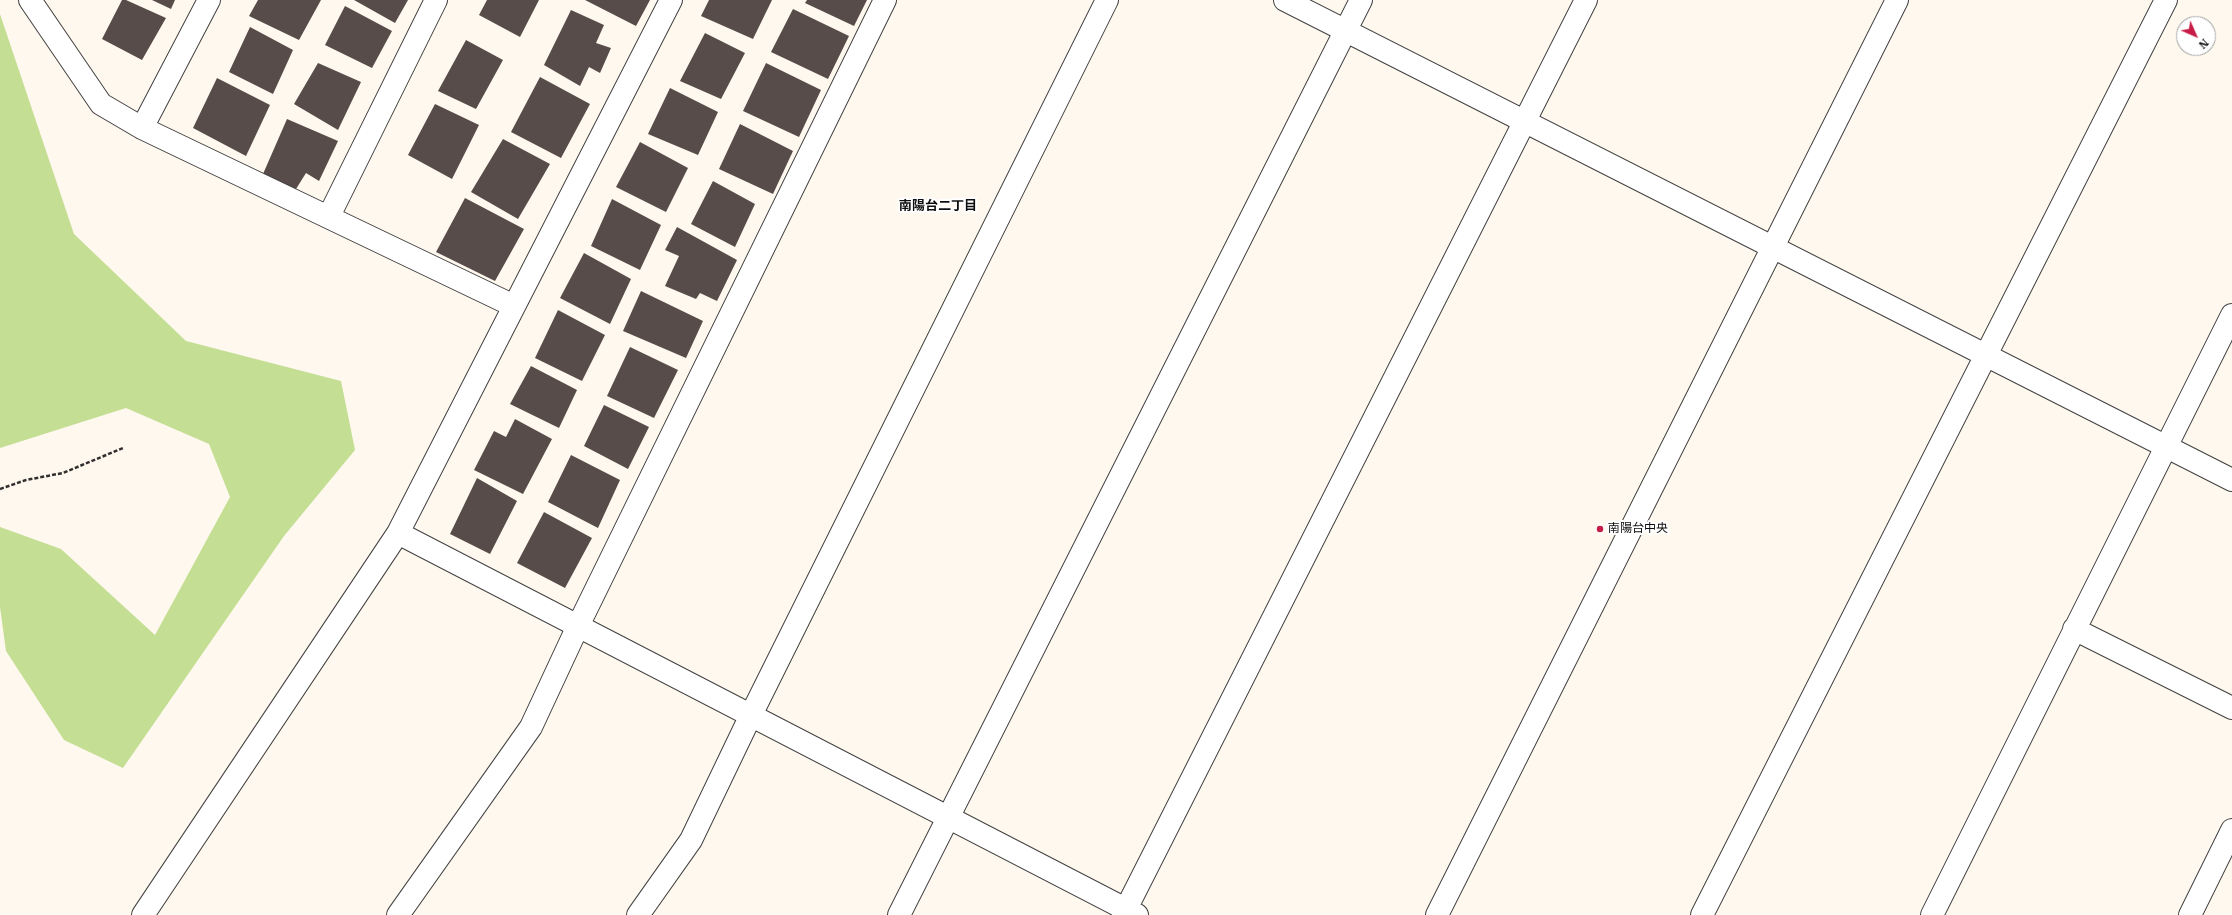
<!DOCTYPE html>
<meta charset="utf-8">
<style>
body{margin:0}
#map{position:relative;width:2232px;height:915px;overflow:hidden;background:#fff8ee;font-family:"IBM Plex Serif",serif}
canvas{display:block}
.north{position:absolute;left:2176px;top:16px;width:40px;height:40px;box-sizing:border-box;background:#fff;border:1px solid #9f9f9f;border-radius:50%;rotate:135deg;font-size:11px;font-weight:700;line-height:16px;text-align:center;color:#0e0e0e}
.north::after{content:'';display:block;margin:auto;width:14px;height:18px;background:#c71c47;clip-path:polygon(50% 0,100% 100%,50% 72%,0 100%)}
</style>
<div id="map">
<canvas width="2232" height="915"></canvas>
<div class="north">N</div>
</div>
<script>
const c = document.querySelector('canvas').getContext('2d');
c.lineJoin = 'round';
function fillPath(path, color) {
  c.fillStyle = color;
  c.fill(path, 'evenodd');
}
function trace(path, color, width, dash) {
  c.strokeStyle = color;
  c.lineWidth = width;
  c.lineCap = dash ? 'butt' : 'round';
  c.setLineDash(dash || []);
  c.stroke(path);
}
function label(font, color, halo, rows, align = 'center') {
  c.font = font + ' "IBM Plex Serif","Noto Sans JP",serif';
  c.lineWidth = 4;
  c.setLineDash([]);
  c.textBaseline = 'middle';
  c.strokeStyle = halo;
  c.fillStyle = color;
  for (const [text, x, y, turn = 0] of rows) {
    c.save();
    c.translate(x, y);
    c.rotate((+turn || 0) * Math.PI / 180);
    c.textAlign = isNaN(turn) ? turn : align;
    if (halo) c.strokeText(text, 0, 0);
    c.fillText(text, 0, 0);
    c.restore();
  }
}
const forest = new Path2D(`
 M0 14 74 234 186 341 341 381 355 450 284 536 123 768 64 740 6 651 0 607V527L61 549 155 635 230 497 209 444 126 408 0 448Z`);
const building = new Path2D(`
 M122 0H126L166 18 142 60 102 39Z
 M152 0H175L171 9Z
 M258 0H321L299 40 249 16Z
 M354 0H408L395 23Z
 M487 0H539L520 37 479 15Z
 M585 0H650L636 26Z
 M709 0H772L753 39 701 16Z
 M807 0H867L854 26 805 3Z
 M345 6 392 31 372 68 325 45Z
 M793 9 849 36 828 79 771 52Z
 M571 10 604 25 596 43 611 48 600 73 589 67 580 86 544 65Z
 M250 27 293 50 273 94 229 72Z
 M705 33 745 53 721 99 680 81Z
 M466 40 503 60 476 109 438 91Z
 M318 63 361 82 338 130 294 104Z
 M766 63 821 90 799 137 743 111Z
 M540 77 590 104 561 158 511 132Z
 M217 78 270 105 246 156 193 128Z
 M670 88 718 112 698 155 648 134Z
 M435 104 479 125 452 179 408 155Z
 M287 119 338 141 319 181 306 173 296 189 263 174Z
 M740 124 793 151 773 194 719 169Z
 M503 139 550 164 518 219 471 192Z
 M640 142 688 168 666 212 616 187Z
 M713 181 755 204 735 247 691 224Z
 M465 198 524 229 495 281 436 252Z
 M612 199 661 225 640 270 591 246Z
 M677 227 737 260 717 301 700 293 696 299 665 286 679 256 665 250Z
 M584 253 631 279 610 324 560 298Z
 M641 291 703 321 686 358 623 331Z
 M558 310 605 335 582 381 535 358Z
 M630 347 678 370 654 418 607 396Z
 M531 366 577 390 559 428 510 404Z
 M604 405 649 427 628 469 584 446Z
 M515 419 552 439 523 494 474 470 494 431 506 437Z
 M571 455 620 480 598 528 548 502Z
 M477 478 517 501 490 554 450 534Z
 M544 512 592 538 565 588 517 563Z`);
const path = new Path2D(`
 M0 489 26 480 63 473 123 448`);
const minor = new Path2D(`
 M30 0 101 104 142 128 514 306
 M1285 0 2232 480
 M142 128 209 0
 M329 216 436 0
 M398 533 1137 915
 M2074 629 2232 708
 M143 915 398 533 671 0
 M398 915 531 727 578 626 885 0
 M638 915 691 840 751 715 1107 0
 M899 915 1361 0
 M1123 915 1586 0
 M1437 915 1897 0
 M1702 915 2166 0
 M1932 915 2232 315
 M2190 915 2232 830`);
const markers = [
 [1600,529,4,"#c71c47"]
];
const poiNames = [
 ["南陽台中央",1608,529]
];
const neighbourhoodNames = [
 ["南陽台二丁目",938,206]
];
fillPath(forest, '#c4de93');
fillPath(building, '#574c49');
trace(minor, '#414141', 24);
trace(path, '#303030', 2.5, [4, 2]);
trace(minor, '#fff', 22);
for (const [x, y, r, color] of markers) {
  const dot = new Path2D();
  dot.arc(x, y, r, 0, 2 * Math.PI);
  c.fillStyle = color;
  c.fill(dot);
  trace(dot, '#fff', 1.5);
}
label('12px', '#0e0e0e', '#fff', poiNames, 'left');
label('bold 13px', '#0e0e0e', '#fff', neighbourhoodNames);
</script>
